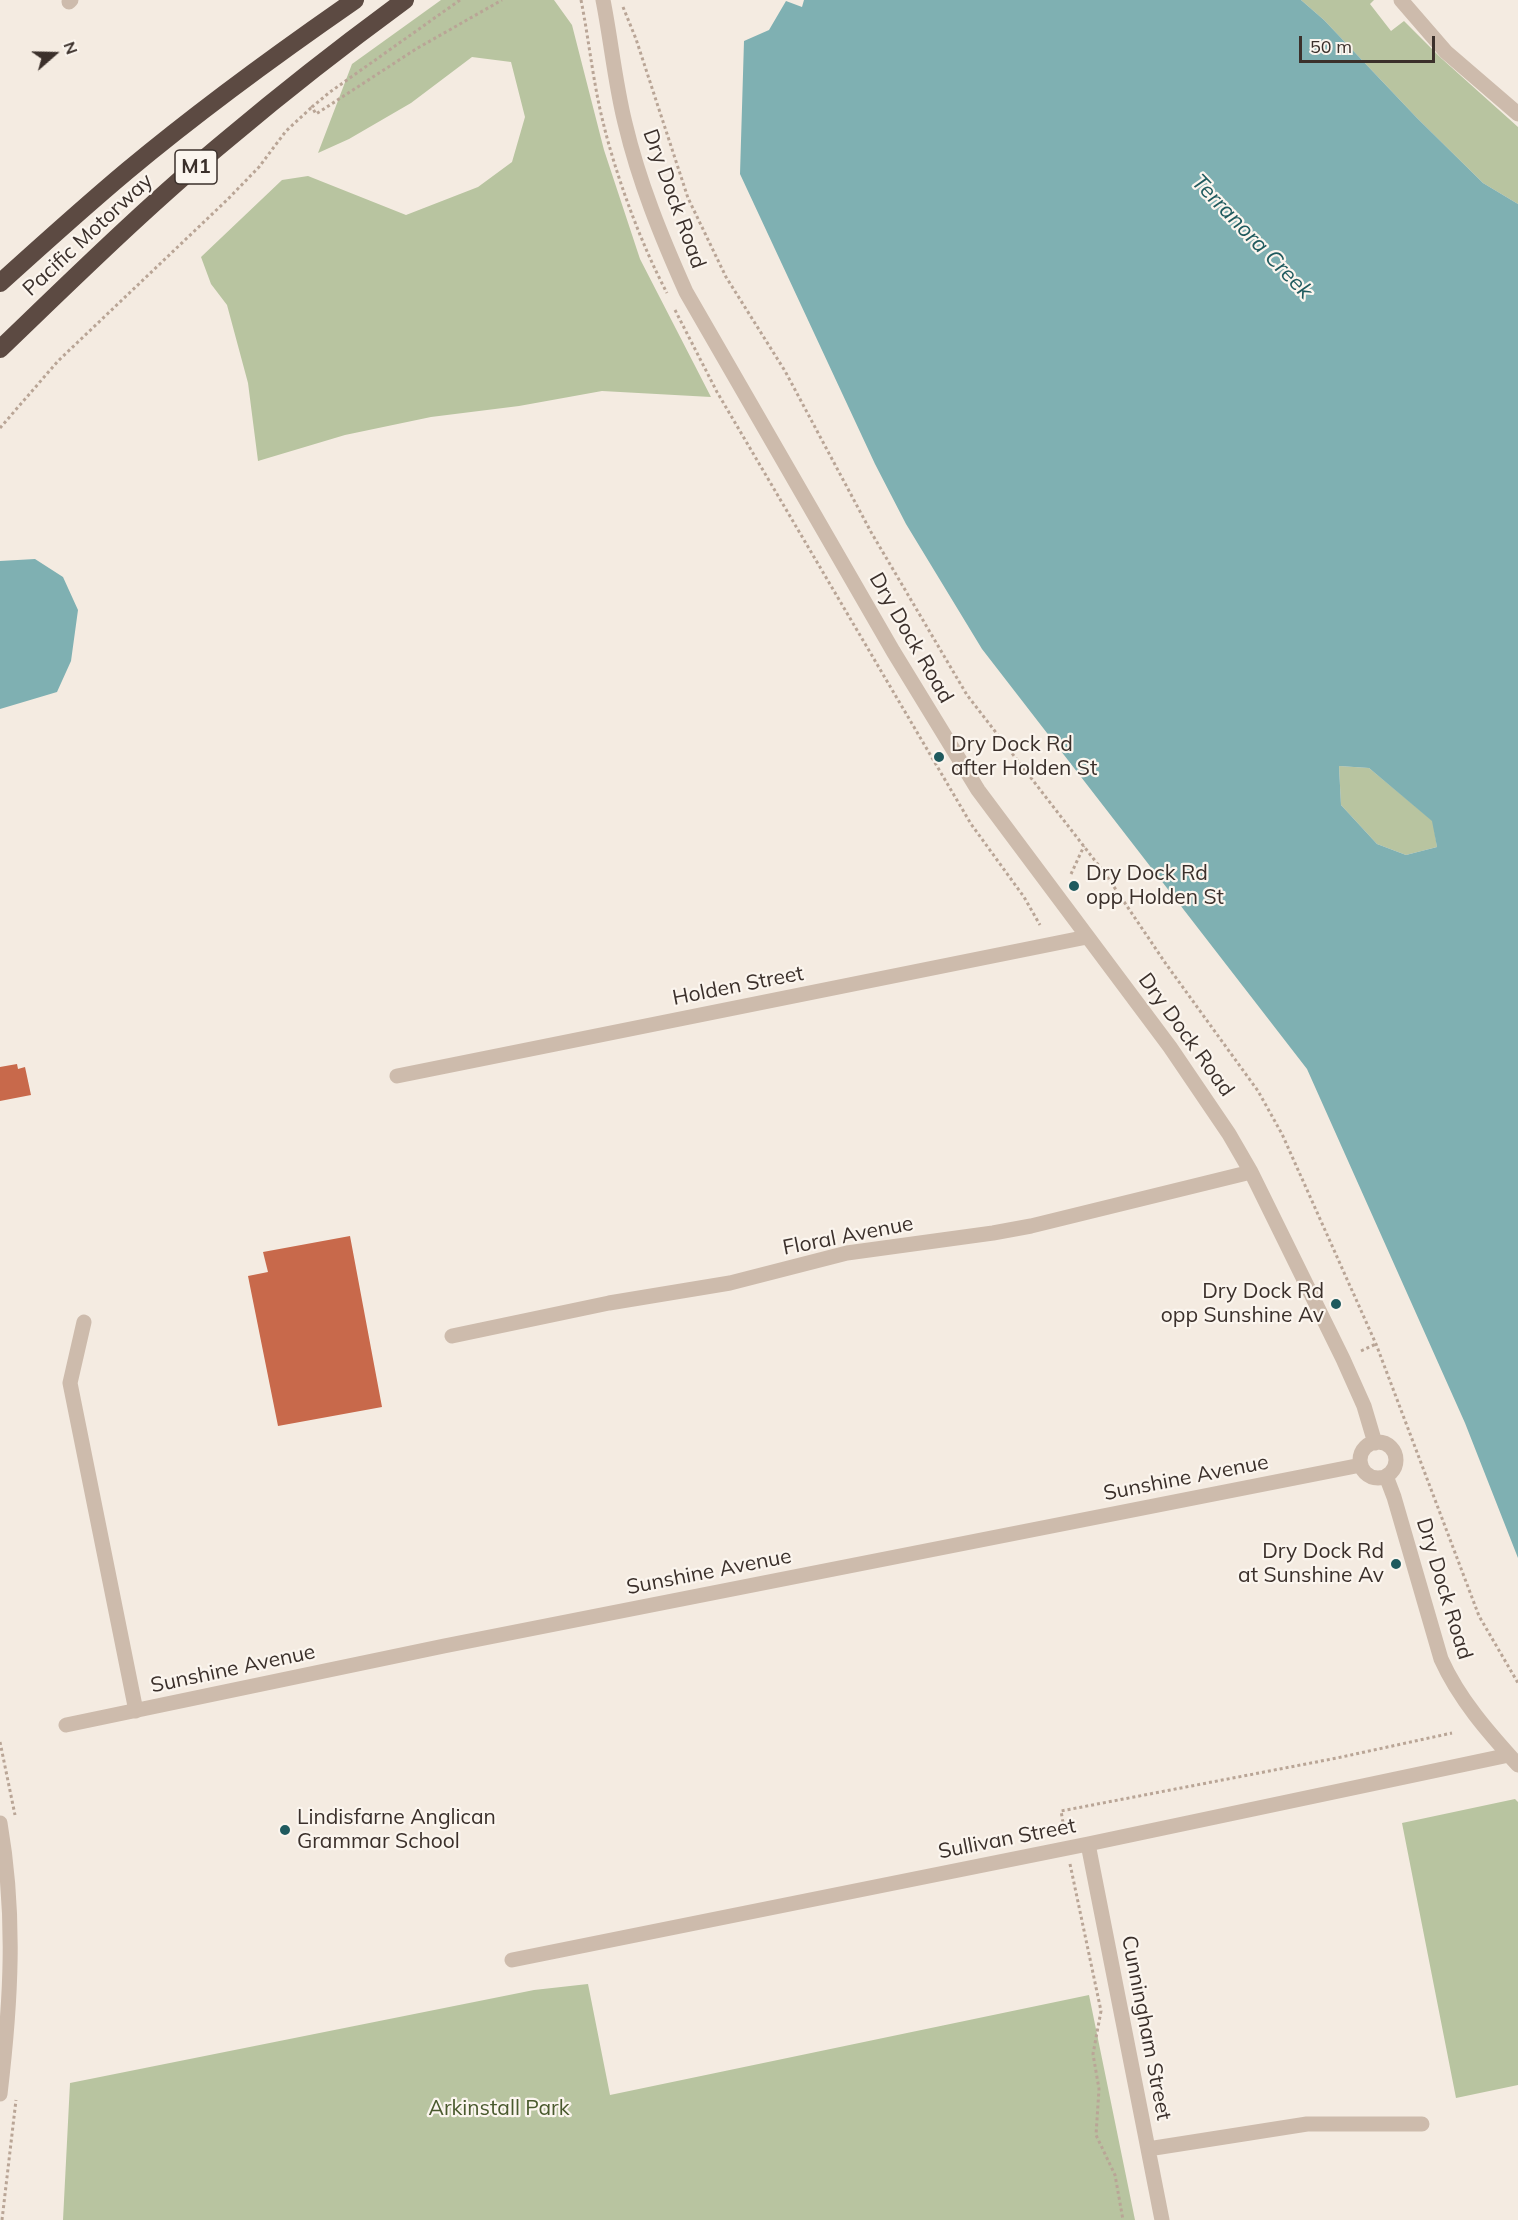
<!DOCTYPE html>
<style>
body{margin:0}
#map{position:relative;width:1518px;height:2220px;overflow:hidden;background:#f4ebe1;font-family:Mulish,sans-serif}
canvas{display:block}
.north{position:absolute;left:24px;top:24px;width:60px;height:60px;-webkit-text-stroke:4px #fbf5ee;paint-order:stroke;rotate:70deg;font-size:16px;font-weight:700;line-height:24px;text-align:center;color:#3b302b}
.north::after{content:'';display:block;margin:auto;width:21px;height:27px;background:#3b302b;clip-path:polygon(50% 0,100% 100%,50% 72%,0 100%)}
.scale{position:absolute;left:1299px;top:36px;width:136px;height:27px;box-sizing:border-box;border:3px solid #3b302b;border-top:0;padding-left:8px;font-size:18px;line-height:21px;white-space:nowrap;color:#3b302b;-webkit-text-stroke:4px #fbf5ee;paint-order:stroke}
</style>
<div id="map">
<canvas width="1518" height="2220"></canvas>
<div class="north">N</div>
<div class="scale">50 m</div>
</div>
<script>
const c = document.querySelector('canvas').getContext('2d');
c.lineJoin = 'round';
function fillPath(path, color) {
  c.fillStyle = color;
  c.fill(path, 'evenodd');
}
function trace(path, color, width, dash) {
  c.strokeStyle = color;
  c.lineWidth = width;
  c.lineCap = dash ? 'butt' : 'round';
  c.setLineDash(dash || []);
  c.stroke(path);
}
function label(font, color, halo, rows, align = 'center') {
  c.font = font + ' Mulish,sans-serif';
  c.lineWidth = 4.5;
  c.setLineDash([]);
  c.textBaseline = 'middle';
  c.strokeStyle = halo;
  c.fillStyle = color;
  for (const [text, x, y, turn = 0] of rows) {
    c.save();
    c.translate(x, y);
    c.rotate((+turn || 0) * Math.PI / 180);
    c.textAlign = isNaN(turn) ? turn : align;
    if (halo) c.strokeText(text, 0, 0);
    c.fillText(text, 0, 0);
    c.restore();
  }
}
const green = new Path2D(`
 M441 0H554L572 25 604 150 640 259 711 397 602 391 519 406 431 417 345 435 258 461 248 383 227 305 211 284 201 257 282 180 308 176 406 215 478 187 512 162 525 117 511 62 472 57 411 103 349 139 318 153 352 64Z
 M1301 0H1374L1370 4 1391 31 1404 21 1441 58 1518 127V204L1483 183 1417 118 1324 20Z
 M1339 766 1369 768 1433 821 1437 847 1406 855 1377 844 1341 805Z
 M1515 1799 1518 1802V2085L1456 2098 1402 1823Z
 M588 1984 610 2095 1089 1995 1135 2220H63L70 2083 534 1990Z`);
const water = new Path2D(`
 M804 0H1301L1324 20 1417 118 1483 183 1518 204V1558L1465 1423 1307 1069 982 649 906 524 875 464 740 174 744 41 769 30 786 1 802 7ZM1339 766 1369 768 1432 821 1437 847 1406 855 1377 844 1341 805Z
 M35 559 63 577 78 610 71 661 57 692 0 709V561Z`);
const building = new Path2D(`
 M17 1064 18 1069 25 1067 31 1095 0 1101V1067Z
 M350 1236 382 1407 278 1426 248 1276 268 1272 263 1252Z`);
const path = new Path2D(`
 M460 0 330 92 312 107 316 114 416 49 502 0
 M581 0C589 40 593 82 603 122 616 176 641 244 667 293
 M623 7 636 39 688 198 726 277 785 371 871 532 967 695 1106 875 1166 964 1258 1091 1282 1134 1376 1344 1479 1616 1518 1683
 M675 310 717 392 971 824 1024 897 1040 925
 M0 428 58 361 228 199 259 167 286 131 312 107
 M1071 874 1084 846
 M1361 1351 1376 1344
 M0 1742 15 1815
 M1065 1834 1061 1811 1337 1758 1452 1733
 M1070 1864 1101 2011 1093 2054 1099 2089 1096 2135 1115 2175 1123 2220
 M2 2220 16 2100`);
const minor = new Path2D(`
 M603 0C611 40 615 83 625 123 639 182 661 236 686 292L893 651 978 790 1170 1047 1229 1134 1251 1172 1343 1359 1364 1406 1375 1443
 M1401 0 1446 52 1518 114
 M69 2 71 0
 M397 1076 1087 937
 M84 1322 70 1383 136 1711
 M452 1336 609 1303 730 1283 847 1253 993 1233 1031 1226 1251 1172
 M1360 1460a18 18 0 1 1 36 0a18 18 0 1 1-36 0Z
 M1386 1476 1394 1497 1441 1659C1459 1699 1488 1732 1518 1765
 M66 1725 444 1646 1361 1465
 M0 1823C16 1915 11 2002 0 2094
 M1088 1844 1162 2220
 M512 1960 1088 1844 1509 1755
 M1148 2149 1307 2124H1422`);
const highway = new Path2D(`
 M0 283C42 245 84 207 127 171 200 110 277 54 355 0
 M0 349C75 277 149 204 229 138 286 90 345 44 405 0`);
const markers = [
 [939,757,6,"#1f5a5e"],
 [1074,886,6,"#1f5a5e"],
 [1336,1304,6,"#1f5a5e"],
 [1396,1564,6,"#1f5a5e"],
 [285,1830,6,"#1f5a5e"]
];
const shields = [
 [196,167,42]
];
const shieldNames = [
 ["M1",196,167]
];
const streetNames = [
 ["Dry Dock Road",674,199,70],
 ["Pacific Motorway",88,235,-43],
 ["Dry Dock Road",911,638,60],
 ["Holden Street",738,986,-11],
 ["Dry Dock Road",1186,1035,54],
 ["Floral Avenue",848,1236,-11],
 ["Sunshine Avenue",1186,1478,-11],
 ["Sunshine Avenue",709,1572,-11],
 ["Dry Dock Road",1444,1589,73],
 ["Sunshine Avenue",233,1669,-12],
 ["Sullivan Street",1007,1839,-11],
 ["Cunningham Street",1146,2028,79]
];
const poiNames = [
 ["Dry Dock Rd",951,745],
 ["after Holden St",951,769],
 ["Dry Dock Rd",1086,874],
 ["opp Holden St",1086,898],
 ["Dry Dock Rd",1324,1292,"right"],
 ["opp Sunshine Av",1324,1316,"right"],
 ["Dry Dock Rd",1384,1552,"right"],
 ["at Sunshine Av",1384,1576,"right"],
 ["Lindisfarne Anglican",297,1818],
 ["Grammar School",297,1842]
];
const parkNames = [
 ["Arkinstall Park",499,2109]
];
const waterNames = [
 ["Terranora Creek",1252,237,46]
];
fillPath(green, '#b8c4a0');
fillPath(water, '#7fb0b2');
fillPath(building, '#c8694b');
trace(path, '#b9a596', 3, [3, 3]);
trace(minor, '#cdbbac', 15);
trace(highway, '#5c4a42', 18);
for (const [x, y, r, color] of markers) {
  const dot = new Path2D();
  dot.arc(x, y, r, 0, 2 * Math.PI);
  c.fillStyle = color;
  c.fill(dot);
  trace(dot, '#fbf5ee', 2);
}
for (const [x, y, w] of shields) {
  const box = new Path2D();
  box.roundRect(x - w / 2, y - 17, w, 34, 4.5);
  c.fillStyle = '#fbf5ee';
  c.fill(box);
  trace(box, '#3b302b', 1.5);
}
label('bold 20px', '#3b302b', null, shieldNames);
label('21px', '#3b302b', '#fbf5ee', streetNames);
label('21px', '#3b302b', '#fbf5ee', poiNames, 'left');
label('21px', '#4a5a2e', '#fbf5ee', parkNames);
label('italic 22px', '#1f5a5e', '#fbf5ee', waterNames);
</script>
